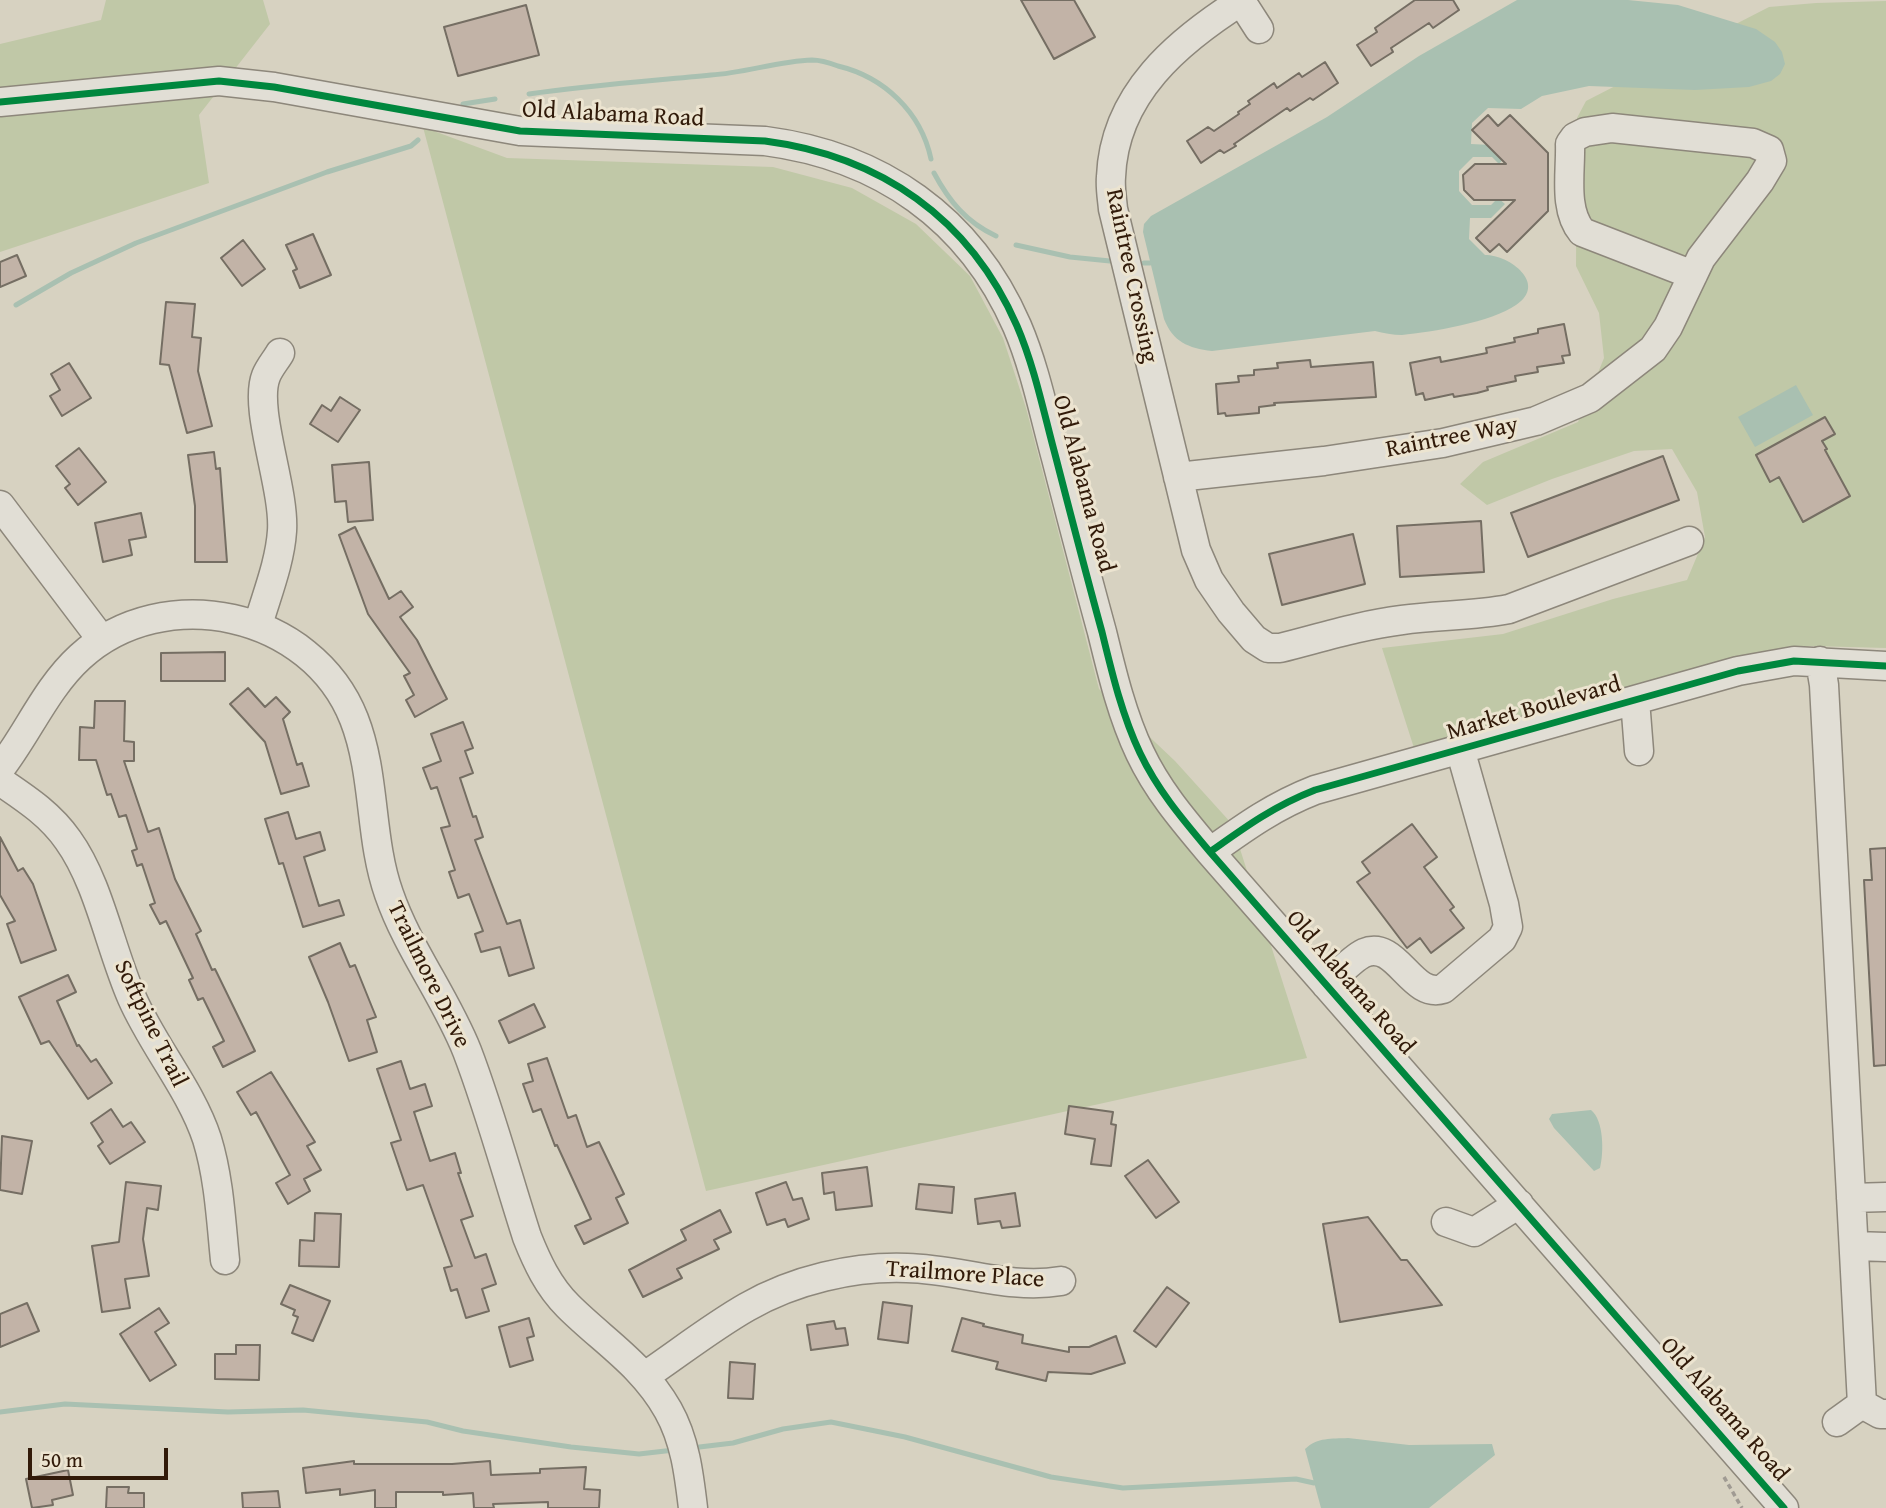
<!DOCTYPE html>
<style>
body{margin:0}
#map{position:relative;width:1886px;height:1508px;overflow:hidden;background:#d7d2c1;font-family:"Gentium Book Plus",serif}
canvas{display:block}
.scale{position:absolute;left:28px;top:1448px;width:140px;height:32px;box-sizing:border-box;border:4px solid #311a09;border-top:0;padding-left:9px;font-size:21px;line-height:24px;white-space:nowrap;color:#311a09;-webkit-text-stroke:5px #ece4d0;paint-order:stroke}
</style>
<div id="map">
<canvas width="1886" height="1508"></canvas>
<div class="scale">50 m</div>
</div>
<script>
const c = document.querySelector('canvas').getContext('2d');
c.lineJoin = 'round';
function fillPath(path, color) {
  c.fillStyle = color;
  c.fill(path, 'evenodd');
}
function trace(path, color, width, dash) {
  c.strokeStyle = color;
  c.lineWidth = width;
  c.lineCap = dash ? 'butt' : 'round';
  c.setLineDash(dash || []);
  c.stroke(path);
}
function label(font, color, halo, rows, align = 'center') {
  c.font = font + ' "Gentium Book Plus",serif';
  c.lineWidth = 6;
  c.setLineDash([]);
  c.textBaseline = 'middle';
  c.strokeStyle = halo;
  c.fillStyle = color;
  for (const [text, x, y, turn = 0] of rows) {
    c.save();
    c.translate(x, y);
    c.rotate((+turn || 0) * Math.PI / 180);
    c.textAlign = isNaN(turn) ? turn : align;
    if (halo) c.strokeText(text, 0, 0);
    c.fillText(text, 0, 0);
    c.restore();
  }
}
const green = new Path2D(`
 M106 0H263L270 24 199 115 209 183 0 252V44L101 20Z
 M1886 1V648L1811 646 1701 667 1414 748 1382 648 1503 634 1613 599 1687 580 1705 537 1697 492 1672 449 1634 451 1552 479 1487 505 1460 484 1483 462 1578 422 1604 358 1599 313 1576 266 1577 118 1586 101 1769 7 1816 3Z
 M423 127 507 158 773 167 852 188 916 224 970 276 1003 338 1026 408 1099 689 1175 761 1232 824 1307 1058 706 1191Z`);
const water = new Path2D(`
 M1517 0H1628L1678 5 1756 29 1775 42 1782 52 1785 64 1780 74 1771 81 1749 87 1695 90 1589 86 1542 96 1521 109 1488 108 1472 123 1471 144 1491 145 1504 158 1499 164 1492 157H1473L1459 171V191L1472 205H1491L1498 198 1505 204 1491 218H1470L1469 239 1485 255C1510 255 1548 284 1516 305 1492 322 1432 332 1402 335 1393 335 1383 333 1375 331L1212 351C1188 348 1173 342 1164 319L1143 232 1144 224 1151 216 1327 117 1419 56Z
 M1796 385 1813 415 1755 447 1738 417Z
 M1591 1110C1604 1120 1604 1153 1600 1168L1594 1171 1554 1128 1549 1119 1552 1114Z
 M1348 1438 1409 1445 1492 1444 1495 1455 1429 1508H1321L1305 1449C1318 1437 1331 1439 1348 1438Z`);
const stream = new Path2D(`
 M529 94C590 85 650 81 711 75 745 73 778 61 812 60 820 60 830 63 838 66 884 77 921 112 931 159
 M463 104 495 99
 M934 173C949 201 966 222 996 236
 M1016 245 1070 257 1110 261
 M1144 263H1150
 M16 305 71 273 136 243 327 172 411 146 418 140
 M0 1412 65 1404 228 1412 303 1410 427 1422 463 1431 571 1447 639 1454 674 1450
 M691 1448 733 1443 783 1429 831 1422 905 1437 1051 1477 1123 1488 1296 1479 1314 1483`);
const building = new Path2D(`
 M1021 0H1074L1095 37 1054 59Z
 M1415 0H1453L1459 10 1433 28 1429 23 1391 48 1393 52 1371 66 1357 45 1377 32 1375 28Z
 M526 5 539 55 458 76 444 27Z
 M1325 62 1338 83 1313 100 1310 98 1290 111 1287 108 1234 144 1236 146 1224 153 1220 150 1201 163 1187 141 1208 127 1214 131 1239 114 1238 112 1250 104 1248 101 1274 83 1277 88 1299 73 1302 77Z
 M1488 115 1498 126 1510 115 1548 153V211L1507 252 1499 244 1490 252 1476 238 1515 200H1474L1464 190 1463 175 1475 164H1506L1472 130Z
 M313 234 331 275 300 288 293 271 297 269 286 245Z
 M243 240 265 269 242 286 221 258Z
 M17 255 26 276 0 287V262Z
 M166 302 195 304 192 337 201 338 198 371 212 426 187 433 169 365 160 364Z
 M1564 324 1570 355 1562 356 1564 363 1537 367 1538 372 1515 376 1516 381 1487 387 1488 390 1477 393 1454 397 1453 394 1425 400 1423 393 1416 395 1410 363 1440 357 1441 362 1487 353 1486 348 1515 342 1514 338 1538 333V329Z
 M1310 360 1311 367 1373 362 1376 397 1274 403 1275 405 1259 407V413L1226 416 1225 413 1218 414 1216 384 1239 382 1238 376 1254 375V370L1278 368 1277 363Z
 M69 363 91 398 62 416 50 396 60 390 51 374Z
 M340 397 360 410 338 442 310 424 322 405 331 411Z
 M1825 417 1835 434 1822 441 1827 449 1825 450 1850 496 1803 522 1779 477 1770 482 1756 455Z
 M79 448 106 482 78 505 65 488 70 484 56 466Z
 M214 452 216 469 220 468 227 562H195V506L188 455Z
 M1663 456 1679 500 1528 557 1511 513Z
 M369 462 373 520 348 522 346 501 335 502 332 465Z
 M141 513 146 537 129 540 132 555 103 562 95 523Z
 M1481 521 1484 572 1400 577 1397 526Z
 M355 527 389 599 401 591 413 607 400 617 417 640 447 699 415 717 406 700 414 695 404 676 410 673 368 614 339 535Z
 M1353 534 1365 584 1282 605 1269 554Z
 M225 652V681H161V653Z
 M248 688 265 707 276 697 290 712 283 719 297 765 302 763 309 786 281 794 265 742 230 704Z
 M95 701H125L124 741 134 742V761H124L148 832 159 828 175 879 201 931 196 934 212 970 215 969 255 1051 223 1067 213 1047 224 1041 203 998 198 1000 189 980 193 978 166 921 160 924 150 905 155 903 142 864 137 866 132 851 137 849 126 815 119 817 111 794 107 795 96 760H79L80 727 94 728Z
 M463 722 473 748 465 751 473 773 460 778 473 817 476 816 483 837 475 840 507 924 520 920 534 968 509 976 500 947 481 952 475 934 483 931 469 894 458 898 449 872 455 870 441 828 450 826 437 787 431 789 423 768 441 761 431 734Z
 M288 812 296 839 320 832 325 850 304 857 319 906 339 900 344 915 303 927 283 863 279 864 265 819Z
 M1412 824 1437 857 1424 867 1454 907 1450 910 1464 928 1431 953 1420 938 1407 948 1357 882 1370 873 1362 862Z
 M0 837 18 871 23 868 33 884 56 950 21 963 7 924 15 921 0 895Z
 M1886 848V1065L1874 1066 1864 880H1872L1870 849Z
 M340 943 350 967 355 965 376 1017 367 1020 377 1052 349 1061 328 1002 309 957Z
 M68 975 76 992 57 1001 77 1046 79 1045 91 1062 96 1059 112 1083 88 1099 49 1041 41 1044 19 997Z
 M534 1004 545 1027 509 1043 499 1021Z
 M547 1058 568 1118 576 1115 587 1147 599 1142 624 1194 616 1198 628 1223 584 1244 575 1226 591 1219 557 1145 555 1146 541 1109 533 1112 523 1084 533 1081 528 1064Z
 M401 1061 410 1089 425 1084 432 1106 414 1112 430 1161 455 1153 461 1173H458L473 1216 461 1220 475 1258 486 1254 496 1284 482 1289 489 1311 466 1318 457 1289 451 1291 444 1268 452 1266 423 1185 407 1190 391 1143 401 1140 377 1069Z
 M271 1072 315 1142 307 1146 321 1170 304 1179 310 1191 288 1204 276 1183 290 1175 256 1112 251 1115 237 1092Z
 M1069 1106 1113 1112 1111 1124 1116 1125 1111 1166 1091 1164 1095 1139 1065 1134Z
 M111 1109 123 1127 131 1122 145 1142 110 1164 98 1146 103 1142 91 1123Z
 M2 1136 32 1141 22 1194 0 1190Z
 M1148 1160 1179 1202 1156 1218 1125 1176Z
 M867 1167 872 1206 836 1210 834 1192 824 1194 822 1173Z
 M126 1182 161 1186 158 1210 147 1208 143 1239 149 1276 125 1279 130 1308 102 1312 92 1246 119 1242Z
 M786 1182 793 1200 802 1198 809 1219 788 1227 785 1219 767 1225 756 1193Z
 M919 1184 954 1187 952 1213 916 1209Z
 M1015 1193 1020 1226 1002 1228 1000 1221 978 1224 975 1199Z
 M720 1210 731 1232 714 1240 719 1249 677 1269 682 1278 643 1297 629 1270 686 1240 681 1230Z
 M315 1213 341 1214 339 1267 299 1266 300 1240 314 1241Z
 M1368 1217 1401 1260H1407L1442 1305 1340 1322 1323 1224Z
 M290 1285 330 1301 313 1341 292 1333 298 1317 293 1315 295 1310 281 1304Z
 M1167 1287 1189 1303 1156 1347 1134 1331Z
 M883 1302 912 1306 908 1343 878 1339Z
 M27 1303 39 1331 0 1347V1314Z
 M159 1308 169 1323 155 1332 176 1365 150 1381 120 1334Z
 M529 1318 534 1336 527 1338 533 1360 510 1367 499 1327Z
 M962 1318 984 1324 983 1326 1023 1335 1022 1343 1069 1352V1347H1089L1116 1336 1125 1363 1091 1374 1048 1372 1046 1381 996 1369 998 1362 952 1351Z
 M834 1321 836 1329 845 1328 848 1345 811 1350 807 1325Z
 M236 1345H260L259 1380 215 1379V1354H236Z
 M730 1362 755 1364 753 1399 728 1398Z
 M354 1461V1464H452L490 1461 491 1475 540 1473V1469L586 1467 584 1489 600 1490 599 1508H548V1502L493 1504 494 1508H474L473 1493 443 1495V1492H396V1508H375V1490L340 1495V1489L306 1493 303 1468Z
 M68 1470 73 1495 52 1500 53 1505 32 1508 26 1479Z
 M107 1487H129L128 1493H144V1508H106Z
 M278 1491 280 1508H243L242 1493Z`);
const path = new Path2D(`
 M1724 1477 1742 1508`);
const minor = new Path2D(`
 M1243 0C1178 41 1114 94 1111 177 1110 187 1112 198 1113 209L1196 550 1209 580 1231 612 1254 639 1268 648H1280C1320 638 1361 625 1402 620 1438 615 1474 616 1509 609L1689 541
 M1241 1 1259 29
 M0 102 219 81 274 87 520 131 765 141C880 156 970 218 1017 326 1035 368 1044 414 1056 458 1071 516 1086 574 1102 632 1112 673 1122 715 1140 753 1158 791 1184 821 1210 852L1784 1508
 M1178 477 1324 461 1443 443 1536 421 1590 398 1653 349 1668 327 1701 258 1760 181 1772 161 1769 150 1753 143 1612 128 1585 132 1575 137 1570 144C1571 172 1563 209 1582 232L1693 275
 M0 505 102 640
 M258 625C267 594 280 562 282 531 285 488 253 409 266 376 269 368 276 360 280 353
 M1820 661 1824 685 1862 1404
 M1635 700 1639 751
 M0 769C28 733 46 688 80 657 164 580 312 612 354 719 376 775 369 838 389 894 408 949 445 996 467 1051 490 1111 507 1175 527 1237 537 1262 548 1286 568 1306 603 1341 642 1364 668 1410 685 1440 689 1474 693 1508
 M0 781C25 798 50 814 68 840 99 883 110 948 132 998 153 1046 191 1090 207 1139 219 1178 221 1220 225 1260
 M1210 852C1245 827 1274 806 1315 790L1738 671 1794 661 1886 666
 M1326 985C1336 976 1353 958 1364 953 1397 939 1411 999 1443 989L1502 939 1508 927 1504 904 1460 749
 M1851 1198 1886 1197
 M1446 1222 1474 1232 1519 1204
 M1854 1246 1886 1247
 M645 1376C679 1353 712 1327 747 1307 794 1280 853 1266 907 1268 959 1269 1009 1290 1061 1281
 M1862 1404 1880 1414H1886
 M1837 1422 1862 1404`);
const cycleway = new Path2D(`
 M0 102 219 81 274 87 520 131 765 141C880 156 970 218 1017 326 1035 368 1044 414 1056 458 1071 516 1086 574 1102 632 1112 673 1122 715 1140 753 1158 791 1184 821 1210 852L1784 1508
 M1210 852C1245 827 1274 806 1315 790L1738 671 1794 661 1886 666`);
const streetNames = [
 ["Old Alabama Road",613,115,3],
 ["Raintree Crossing",1131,276,78],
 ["Raintree Way",1452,438,-11],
 ["Old Alabama Road",1083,484,75],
 ["Market Boulevard",1534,709,-16],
 ["Trailmore Drive",428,975,64],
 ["Old Alabama Road",1350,983,49],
 ["Softpine Trail",150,1024,64],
 ["Trailmore Place",965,1275,4],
 ["Old Alabama Road",1724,1410,49]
];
fillPath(green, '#c0c8a7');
fillPath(water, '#a9c0b1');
trace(stream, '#a9c0b1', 5);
fillPath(building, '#c2b3a7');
trace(building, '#756e63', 2);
trace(minor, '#8d877b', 31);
trace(path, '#a09b93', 3.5, [5, 3.5]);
trace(minor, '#e1ded5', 28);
trace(cycleway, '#00873e', 7);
label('24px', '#311a09', '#ece4d0', streetNames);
</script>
